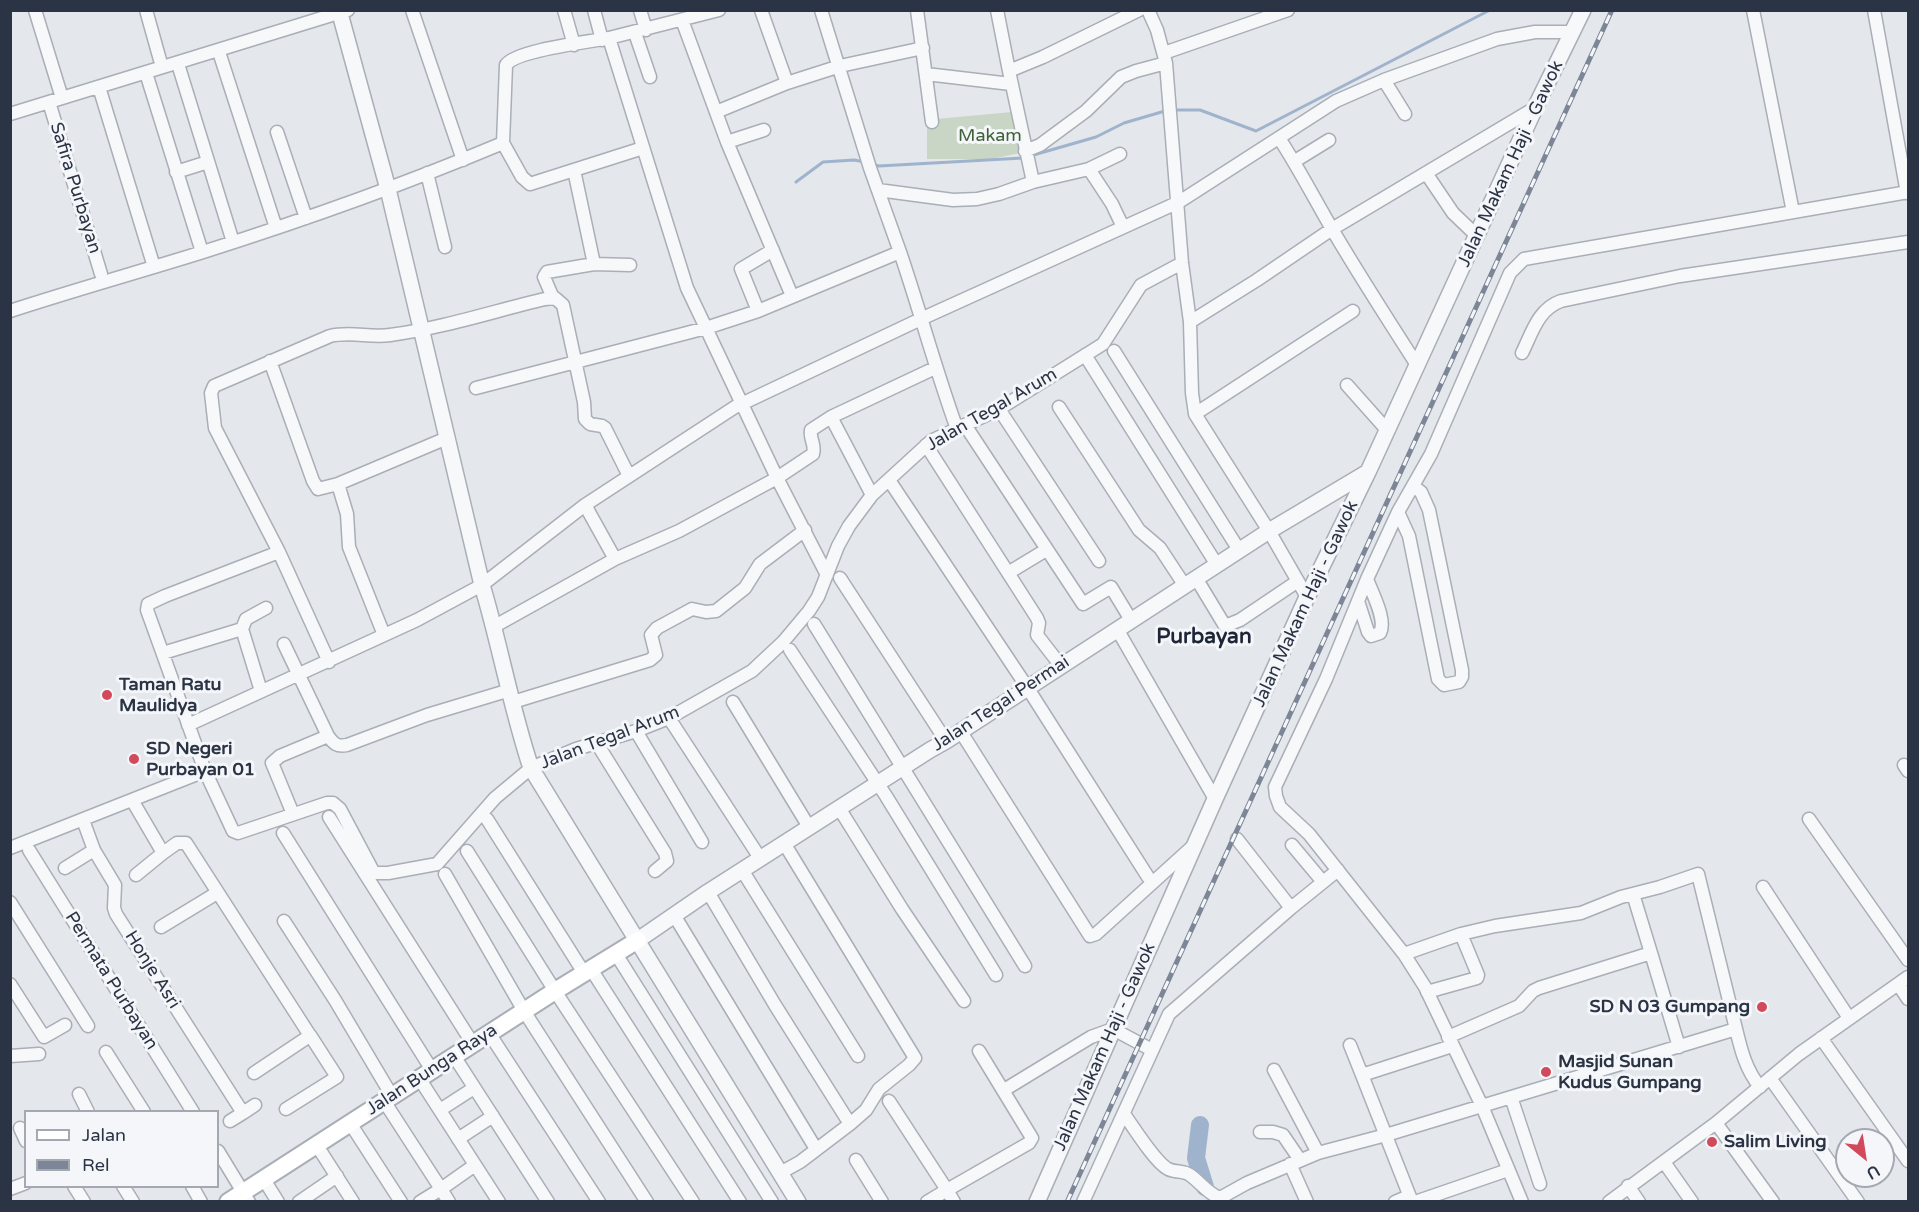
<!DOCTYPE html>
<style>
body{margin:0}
#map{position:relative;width:1919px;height:1212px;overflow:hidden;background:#e4e7ec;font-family:"Varela Round",sans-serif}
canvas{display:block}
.frame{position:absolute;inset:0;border:12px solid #2b3445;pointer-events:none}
.legend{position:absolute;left:24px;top:1110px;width:195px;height:78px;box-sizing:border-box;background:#f4f6f9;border:2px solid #a4a8b1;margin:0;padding:8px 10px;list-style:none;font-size:18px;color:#2b3445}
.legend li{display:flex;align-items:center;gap:12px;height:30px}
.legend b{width:30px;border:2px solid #a4a8b1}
.north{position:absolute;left:1835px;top:1128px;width:60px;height:60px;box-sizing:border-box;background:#f4f6f9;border:2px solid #a4a8b1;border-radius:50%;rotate:150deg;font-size:16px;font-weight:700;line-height:24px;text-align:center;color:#2b3445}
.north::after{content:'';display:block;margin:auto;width:21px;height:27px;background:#d1495b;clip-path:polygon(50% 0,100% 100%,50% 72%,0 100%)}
</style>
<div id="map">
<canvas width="1919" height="1212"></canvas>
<div class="frame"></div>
<ul class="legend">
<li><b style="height:8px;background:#fff"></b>Jalan</li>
<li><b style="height:8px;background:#7d8696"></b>Rel</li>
</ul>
<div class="north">U</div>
</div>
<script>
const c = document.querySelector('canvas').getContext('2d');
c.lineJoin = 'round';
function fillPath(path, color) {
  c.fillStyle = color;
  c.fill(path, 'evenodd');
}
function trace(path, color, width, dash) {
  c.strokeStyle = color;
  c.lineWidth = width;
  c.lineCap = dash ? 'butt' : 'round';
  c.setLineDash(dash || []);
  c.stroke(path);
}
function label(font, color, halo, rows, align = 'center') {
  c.font = font + ' "Varela Round",sans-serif';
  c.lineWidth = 6;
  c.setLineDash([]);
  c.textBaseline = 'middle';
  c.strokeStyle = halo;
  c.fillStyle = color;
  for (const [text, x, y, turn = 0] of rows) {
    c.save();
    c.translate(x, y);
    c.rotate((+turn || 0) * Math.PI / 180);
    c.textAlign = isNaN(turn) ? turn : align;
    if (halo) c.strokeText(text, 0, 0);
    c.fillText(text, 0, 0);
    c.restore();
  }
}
const green = new Path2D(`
 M1012 112 1020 153 991 159H927V126L935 125 936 119Z`);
const stream = new Path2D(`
 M1172 110H1200L1256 131 1490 10
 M1030 156 1096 137 1124 123 1165 111
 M871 164 879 166 1023 158
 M796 182 823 162 854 160 865 162`);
const river = new Path2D(`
 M1200 1125 1196 1158 1205 1187`);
const minor = new Path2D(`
 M35 10 62 98
 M146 10 160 60
 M412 10 463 160
 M564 10 574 45
 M594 10 602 40
 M640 10 646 30
 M719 10 609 38 687 288 706 328 758 311 900 252 870 168 821 10
 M761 10 787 83
 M917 10 932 122
 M997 10 1009 71 1043 57 1139 10
 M1148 10 1157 30 1166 63 1182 263 1190 322 1192 393 1195 414 1269 531 1307 597
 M1753 10 1793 212
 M1874 10 1907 193
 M682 20 727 142 792 296
 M635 33 650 77
 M609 38C589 42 516 50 506 65L503 143 522 177 530 184 643 148
 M219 52 276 228
 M1164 53 1288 10
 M178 64 233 242
 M1009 71 1033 182
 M146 73 202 252
 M926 74 1011 84
 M1384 80 1405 114
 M99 87 154 267
 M49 102 101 274
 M716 112 787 83 840 66 923 48
 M10 114 348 10
 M277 132 306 218
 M1279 138C1298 167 1314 198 1332 229 1359 275 1388 320 1417 365
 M727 142 764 130
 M1025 151 1040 145 1086 111 1121 77 1136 71 1166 63
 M1295 161 1329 140
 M1089 169 1112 204 1123 227
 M574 170 594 264
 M176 172 208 162
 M427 173 445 247
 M1426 173 1453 213 1477 236
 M878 190 953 200 977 199 999 194 1033 182 1089 169 1120 154
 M900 252C920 311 936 371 957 429
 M553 298 544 277 547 272 594 264 630 265
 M10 311C74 290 139 272 203 252 304 220 405 184 503 143
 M758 311 741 269 773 250
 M1190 322 1257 280 1332 229 1535 108
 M1114 351 1239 550
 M1522 353C1532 333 1538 309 1561 301L1680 276 1908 242
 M1085 355 1217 565
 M270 361 313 481 318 489 338 484 447 438
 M1347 385 1387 430
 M476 388 706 328 777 478 813 454C816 445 809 438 811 430L831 417
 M1059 407 1139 530 1160 548 1185 586
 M999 409 1099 561
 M1195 414 1353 311
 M965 425 1083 604 1111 587 1131 620
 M926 445 1037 618 1039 623 1037 635 1061 666
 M629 476 605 428 602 426 590 424 585 419 584 402 563 305 555 298 545 299C494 311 443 328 390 335 370 338 351 331 330 336L214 386 211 393 215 428 279 552 165 596 148 604 147 610 205 771 233 831 238 833 327 803H333L340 809 374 873H388L437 864 495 798 531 768 576 749 636 731 669 718 752 671 783 642 809 611 818 597 838 546 849 526 872 495 931 441 999 409 1103 344 1141 285 1182 263
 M889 480 1027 687 1148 877
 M338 484 347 514 349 547 384 635
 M872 495 831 417 935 368
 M585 505 615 559
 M1398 512 1409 536 1438 679 1444 685 1459 682 1462 677V670L1429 510 1421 492 1413 486
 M279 552 329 662
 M1008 573 1046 550
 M840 578 946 741
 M1196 578 1225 626 1240 620 1298 581
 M1358 601 1368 632 1371 636 1380 633C1387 620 1372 593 1367 579
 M814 624 1025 966
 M495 626 615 559 679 531 777 478 827 575
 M242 629 261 691
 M1117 629 1215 799
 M284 644 328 736C334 744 337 747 347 745L427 715 510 690
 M790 650 886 796 996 975
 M163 653 242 629 246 619 266 608
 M513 702 650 660 656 655 651 635 657 628 692 609 706 612 716 611 745 588 760 564 805 530
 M733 702 809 827
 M669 718 760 858
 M188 725 417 620 482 585 585 505 735 407 923 318 1179 202 1336 101 1384 80 1497 39 1535 32H1573
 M636 731 702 842
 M961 732 1090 936 1096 934 1192 847
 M596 742 665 853 667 861 655 871
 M1904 765 1908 771
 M132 800 163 853 177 843H186L309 1034 308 1037 254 1073
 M839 808 902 909 964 1001
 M293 814 272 763 280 756 328 736
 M329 817 473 1044
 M487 819 584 973
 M1809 819 1908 960
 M83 820 94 850 115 885 114 908 116 914 243 1113 230 1121
 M283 833 432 1070
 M1237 839 1291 908
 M1292 845 1323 882
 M10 848 205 771
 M29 850 193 1112
 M467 851 555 991 693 1202
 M65 868 94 850
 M742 870 858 1056
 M445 874 524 1011 647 1202
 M136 875 163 853
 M1763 887 1849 1018
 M708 892 775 1005 850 1124
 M1633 894 1651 953
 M10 902 88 1026
 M674 915 816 1149
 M284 921 335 1000 392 1096
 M161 927 217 893
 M616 954 772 1202
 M1404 954 1461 934 1495 926 1581 913 1621 897 1660 887 1698 874 1736 1029
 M591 969 740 1202
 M10 984 44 1037 65 1025
 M1898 984 1908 999
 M1427 992 1477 978 1478 975 1461 934
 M489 1033 599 1202
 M1448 1037 1519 1006 1533 991 1539 988 1651 953 1679 1047
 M1821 1038 1908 1161
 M1350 1045 1362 1075
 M106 1052 144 1112
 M10 1056 39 1054
 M454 1056 548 1202
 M1274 1070 1318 1153
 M419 1078 499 1202
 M1770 1078 1858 1202
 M1004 1090 1091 1037 1113 1029 1152 1050
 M79 1094 88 1112
 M1511 1097 1540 1184
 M384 1101 441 1189 475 1165
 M889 1101 947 1190 927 1202
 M286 1109 337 1077 310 1035
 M440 1110 474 1088
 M243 1113 255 1105
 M1124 1114C1134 1128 1155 1162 1168 1169 1176 1173 1183 1170 1190 1175 1200 1182 1208 1194 1220 1198L1247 1183 1318 1153 1386 1135 1736 1029C1741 1050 1746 1070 1760 1087
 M350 1123 401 1202
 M1716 1123 1773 1202
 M20 1128 26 1141
 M1260 1132H1273L1283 1135 1300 1160
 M458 1139 493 1116
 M316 1144 353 1202
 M218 1151 249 1202
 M856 1160 882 1202
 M1664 1162 1692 1202
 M1290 1164 1307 1202
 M780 1173 800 1162 850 1124 866 1110 879 1089 909 1065 915 1058 784 843
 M263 1178 278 1202
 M74 1186 84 1202
 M123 1186 133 1202
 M192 1186 201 1202
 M1628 1186 1639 1202
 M10 1189 26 1183
 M299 1202 337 1176
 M420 1202 441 1189 449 1202
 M954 1202 947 1190 1029 1143 1032 1138 979 1051
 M1083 1202 1169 1014 1291 908 1338 870
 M1395 1202 1409 1196
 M1412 1202 1362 1075 1452 1046
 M1415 1202 1508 1170
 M1522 1202 1482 1106 1425 987 1404 954 1309 834 1280 807 1276 796 1275 787 1326 679 1367 579 1398 512 1431 454 1510 273 1524 259 1908 192
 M1609 1202 1716 1123 1799 1054 1908 977`);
const tertiary = new Path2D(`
 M339 10 388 189 482 585C500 645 511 708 531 768L798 1202
 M638 940 708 892 930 750 946 741 1269 531 1368 472
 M1037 1202 1215 799 1307 597 1368 472 1535 108 1583 10`);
const secondary = new Path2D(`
 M228 1202 555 991 638 940`);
const rail = new Path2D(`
 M1067 1202 1612 10`);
const markers = [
 [107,695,6,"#d1495b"],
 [134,759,6,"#d1495b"],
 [1762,1007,6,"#d1495b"],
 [1546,1072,6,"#d1495b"],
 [1712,1142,6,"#d1495b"]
];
const parkNames = [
 ["Makam",990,136]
];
const streetNames = [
 ["Jalan Makam Haji - Gawok",1511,164,-65],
 ["Safira Purbayan",75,188,73],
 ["Jalan Tegal Arum",992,410,-30],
 ["Jalan Makam Haji - Gawok",1306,604,-65],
 ["Jalan Tegal Permai",1001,704,-33],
 ["Jalan Tegal Arum",610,738,-21],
 ["Honje Asri",152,970,58],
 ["Permata Purbayan",111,981,58],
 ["Jalan Makam Haji - Gawok",1105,1047,-66],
 ["Jalan Bunga Raya",432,1070,-33]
];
const poiNames = [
 ["Taman Ratu",119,685],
 ["Maulidya",119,706],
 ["SD Negeri",146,749],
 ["Purbayan 01",146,770],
 ["SD N 03 Gumpang",1750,1007,"right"],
 ["Masjid Sunan",1558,1062],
 ["Kudus Gumpang",1558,1083],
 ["Salim Living",1724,1142]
];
const quarterNames = [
 ["Purbayan",1204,637]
];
fillPath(green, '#c9d6c5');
trace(stream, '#9fb4cc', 3);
trace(river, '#9fb4cc', 18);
trace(minor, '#a9aeb7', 15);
trace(tertiary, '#a9aeb7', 18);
trace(secondary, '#a9aeb7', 20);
trace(minor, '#f7f8fa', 12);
trace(tertiary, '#f7f8fa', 15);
trace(secondary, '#fff', 16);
trace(rail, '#7d8696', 5);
trace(rail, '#f4f6f9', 3, [9]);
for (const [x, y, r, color] of markers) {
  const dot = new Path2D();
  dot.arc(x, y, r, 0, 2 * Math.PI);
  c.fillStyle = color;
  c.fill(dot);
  trace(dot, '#f4f6f9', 2);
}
label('18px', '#3f6138', '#f4f6f9', parkNames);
label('18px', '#2b3445', '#f4f6f9', streetNames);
label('bold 18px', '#2b3445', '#f4f6f9', poiNames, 'left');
label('bold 21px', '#1d2536', '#f4f6f9', quarterNames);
</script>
